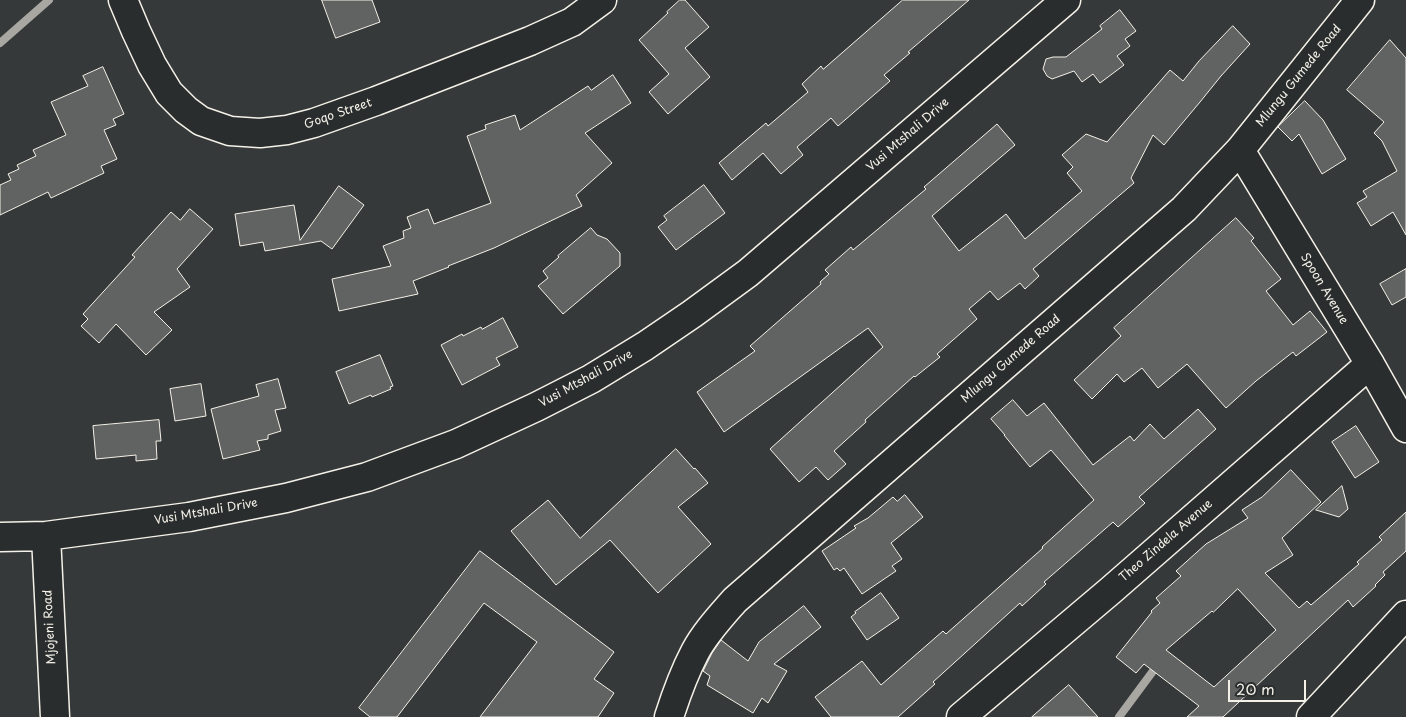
<!DOCTYPE html>
<style>
body{margin:0}
#map{position:relative;width:1406px;height:717px;overflow:hidden;background:#363939;font-family:"Playpen Sans",sans-serif}
canvas{display:block}
.scale{position:absolute;left:1228px;top:680px;width:78px;height:22px;box-sizing:border-box;border:2px solid #f4f1e8;border-top:0;padding-left:6px;font-size:15px;line-height:18px;white-space:nowrap;color:#f4f1e8;-webkit-text-stroke:4px #2a2d2e;paint-order:stroke}
</style>
<div id="map">
<canvas width="1406" height="717"></canvas>
<div class="scale">20 m</div>
</div>
<script>
const c = document.querySelector('canvas').getContext('2d');
c.lineJoin = 'round';
function trace(path, color, width, dash) {
  c.strokeStyle = color;
  c.lineWidth = width;
  c.lineCap = dash ? 'butt' : 'round';
  c.setLineDash(dash || []);
  c.stroke(path);
}
function fillPath(path, color) {
  c.fillStyle = color;
  c.fill(path, 'evenodd');
}
function label(font, color, halo, rows, align = 'center') {
  c.font = font + ' "Playpen Sans",sans-serif';
  c.lineWidth = 4.5;
  c.setLineDash([]);
  c.textBaseline = 'middle';
  c.strokeStyle = halo;
  c.fillStyle = color;
  for (const [text, x, y, turn = 0] of rows) {
    c.save();
    c.translate(x, y);
    c.rotate((+turn || 0) * Math.PI / 180);
    c.textAlign = isNaN(turn) ? turn : align;
    if (halo) c.strokeText(text, 0, 0);
    c.fillText(text, 0, 0);
    c.restore();
  }
}
const stream = new Path2D(`
 M0 43 49 0
 M1119 717 1159 663`);
const building = new Path2D(`
 M322 0H372L380 22 336 38Z
 M680 0H685L709 27 685 48 710 77 668 114 649 92 669 74 639 40 668 13 667 12Z
 M903 0H969L908 52 910 53 884 75 890 81 838 126 831 118 797 147 803 155 781 174 763 153 732 180 719 163 766 123 768 126 808 92 802 84 821 66 823 69Z
 M1120 10 1136 31 1125 39 1130 46 1117 56 1124 65 1100 83 1093 74 1082 82 1074 71 1052 79 1047 76 1043 69 1046 59 1053 57H1066L1102 29 1100 26Z
 M1233 26 1250 44 1221 76 1200 102 1164 145 1153 135 1131 178 1134 183 1033 269 1039 276 1025 289 1020 283 998 300 990 291 969 309 977 319 937 354 940 357 915 377 914 376 865 420 866 422 834 451 846 464 828 480 816 467 799 482 770 449 883 347 868 328 724 432 697 392 755 351 750 346 821 284 820 282 829 274 825 270 851 247 853 250 926 189 924 187 997 124 1015 145 932 216 959 251 1006 214 1025 239 1082 191 1067 173 1073 167 1062 155 1086 134 1107 142 1170 70 1183 81 1199 61Z
 M1390 40 1406 58V235L1393 212 1371 226 1357 203 1367 197 1363 191 1397 171 1382 141 1374 133 1384 122 1347 90Z
 M103 67 124 114 113 119 116 125 104 130 117 159 101 166 104 173 51 198 48 192 0 215V185L11 180 8 174 19 169 17 165 36 156 33 150 66 135 51 102 88 86 83 76Z
 M613 75 631 103 585 133 612 163 576 195 582 206 494 248 448 266 449 267 413 281 418 294 339 311 332 279 391 266 383 246 404 238 403 231 411 228 407 217 428 209 434 224 491 203 467 136 486 129 485 125 515 115 520 130 588 86 591 90Z
 M1305 101 1323 120 1346 159 1322 174 1299 134 1292 141 1278 127Z
 M704 185 725 213 676 250 658 227 667 220 664 216Z
 M339 186 364 205 332 249 321 241 265 251 263 242 240 246 235 214 294 205 300 240Z
 M190 209 213 229 177 269 190 287 154 312 172 330 146 355 116 324 99 343 81 326 88 319 83 314 135 257 132 255 171 212 180 220Z
 M1236 218 1254 238 1251 241 1281 279 1266 291 1293 325 1310 311 1327 332 1296 356 1293 352 1256 381 1226 408 1187 364 1158 388 1142 368 1124 382 1117 374 1092 399 1074 380 1121 336 1114 328Z
 M591 228 597 235 607 239 620 253V266L563 314 538 286 548 278 543 271 559 257 558 256Z
 M1406 269V297L1392 305 1380 284Z
 M503 318 518 347 496 358 500 365 462 385 441 345 462 334 463 336 481 327 482 329Z
 M380 355 393 386 390 387 391 389 372 397 371 395 349 404 336 372Z
 M278 379 286 408 275 410 281 431 268 435V439L257 441 260 450 223 459 211 409 259 396 256 385Z
 M201 384 206 416 175 421 170 389Z
 M1013 400 1027 416 1044 403 1093 465 1130 436 1134 441 1150 424 1164 439 1198 409 1216 429 1139 497 1145 503 1118 527 1113 522 1105 529 1044 582 1046 584 1022 606 1020 603 965 653 933 682 935 684 898 717H831L815 697 862 661 881 685 943 631 946 634 1043 548 1042 547 1094 500 1051 450 1030 467 1004 435H1005L991 419Z
 M159 420 161 441H156L157 459 136 461V455L96 459 93 426Z
 M1356 426 1379 462 1355 478 1332 442Z
 M676 449 694 469 695 468 708 483 678 507 711 544 658 593 610 540 556 585 511 531 548 500 580 538Z
 M1291 470 1321 502 1282 538 1293 555 1265 573 1299 608 1307 601 1311 605 1359 564 1357 562 1382 540 1379 537 1406 512V551L1383 572 1385 575 1375 585 1376 586 1353 607 1348 600 1223 717H1187L1199 706 1144 664 1136 673 1116 657 1152 612 1151 611 1160 603 1156 598 1181 576 1176 571 1206 544 1248 518 1242 510 1262 497ZM1238 589 1276 630 1214 687 1166 650 1212 611 1213 612Z
 M1342 486 1348 509 1339 517 1316 510Z
 M905 495 923 517 891 543 902 559 892 566 896 571 862 594 844 568 840 571 837 568 834 570 822 551 856 528 854 526 868 518 893 497 897 501Z
 M480 551 614 652 594 679 614 693 598 717H480L537 642 484 603 397 717H370L359 708Z
 M881 593 899 618 867 640 851 617 856 613 855 612Z
 M804 606 821 627 774 664 787 671 768 703 762 698 753 713 707 685 710 676 703 671 712 653 721 640 748 661 759 642Z
 M1069 685 1098 717H1032Z`);
const minor = new Path2D(`
 M123 0 136 31 152 65 169 93 186 110 201 121 230 131 260 133 287 130 314 123 376 101 530 41 572 22 602 0
 M1240 150 1370 364 1406 428
 M46 536 55 717
 M0 537 46 536 189 517 286 498 367 477 456 444 536 407 591 379 645 346 692 314 748 273 1066 0
 M669 717C676 695 684 673 695 652 705 633 721 616 735 600L1184 209 1240 150 1360 0
 M961 717 1110 591 1370 364
 M1311 717 1406 615`);
const streetNames = [
 ["Mlungu Gumede Road",1299,76,-51],
 ["Goqo Street",338,114,-19],
 ["Vusi Mtshali Drive",908,135,-41],
 ["Spoon Avenue",1324,289,59],
 ["Mlungu Gumede Road",1011,359,-41],
 ["Vusi Mtshali Drive",586,379,-29],
 ["Vusi Mtshali Drive",206,512,-10],
 ["Theo Zindela Avenue",1166,541,-41],
 ["Mjojeni Road",50,627,-93]
];
trace(stream, '#a8a7a1', 8);
fillPath(building, '#616362');
trace(building, '#f4f1e8', 1);
trace(minor, '#f4f1e8', 31);
trace(minor, '#2a2d2e', 28);
label('12px', '#f4f1e8', '#2a2d2e', streetNames);
</script>
